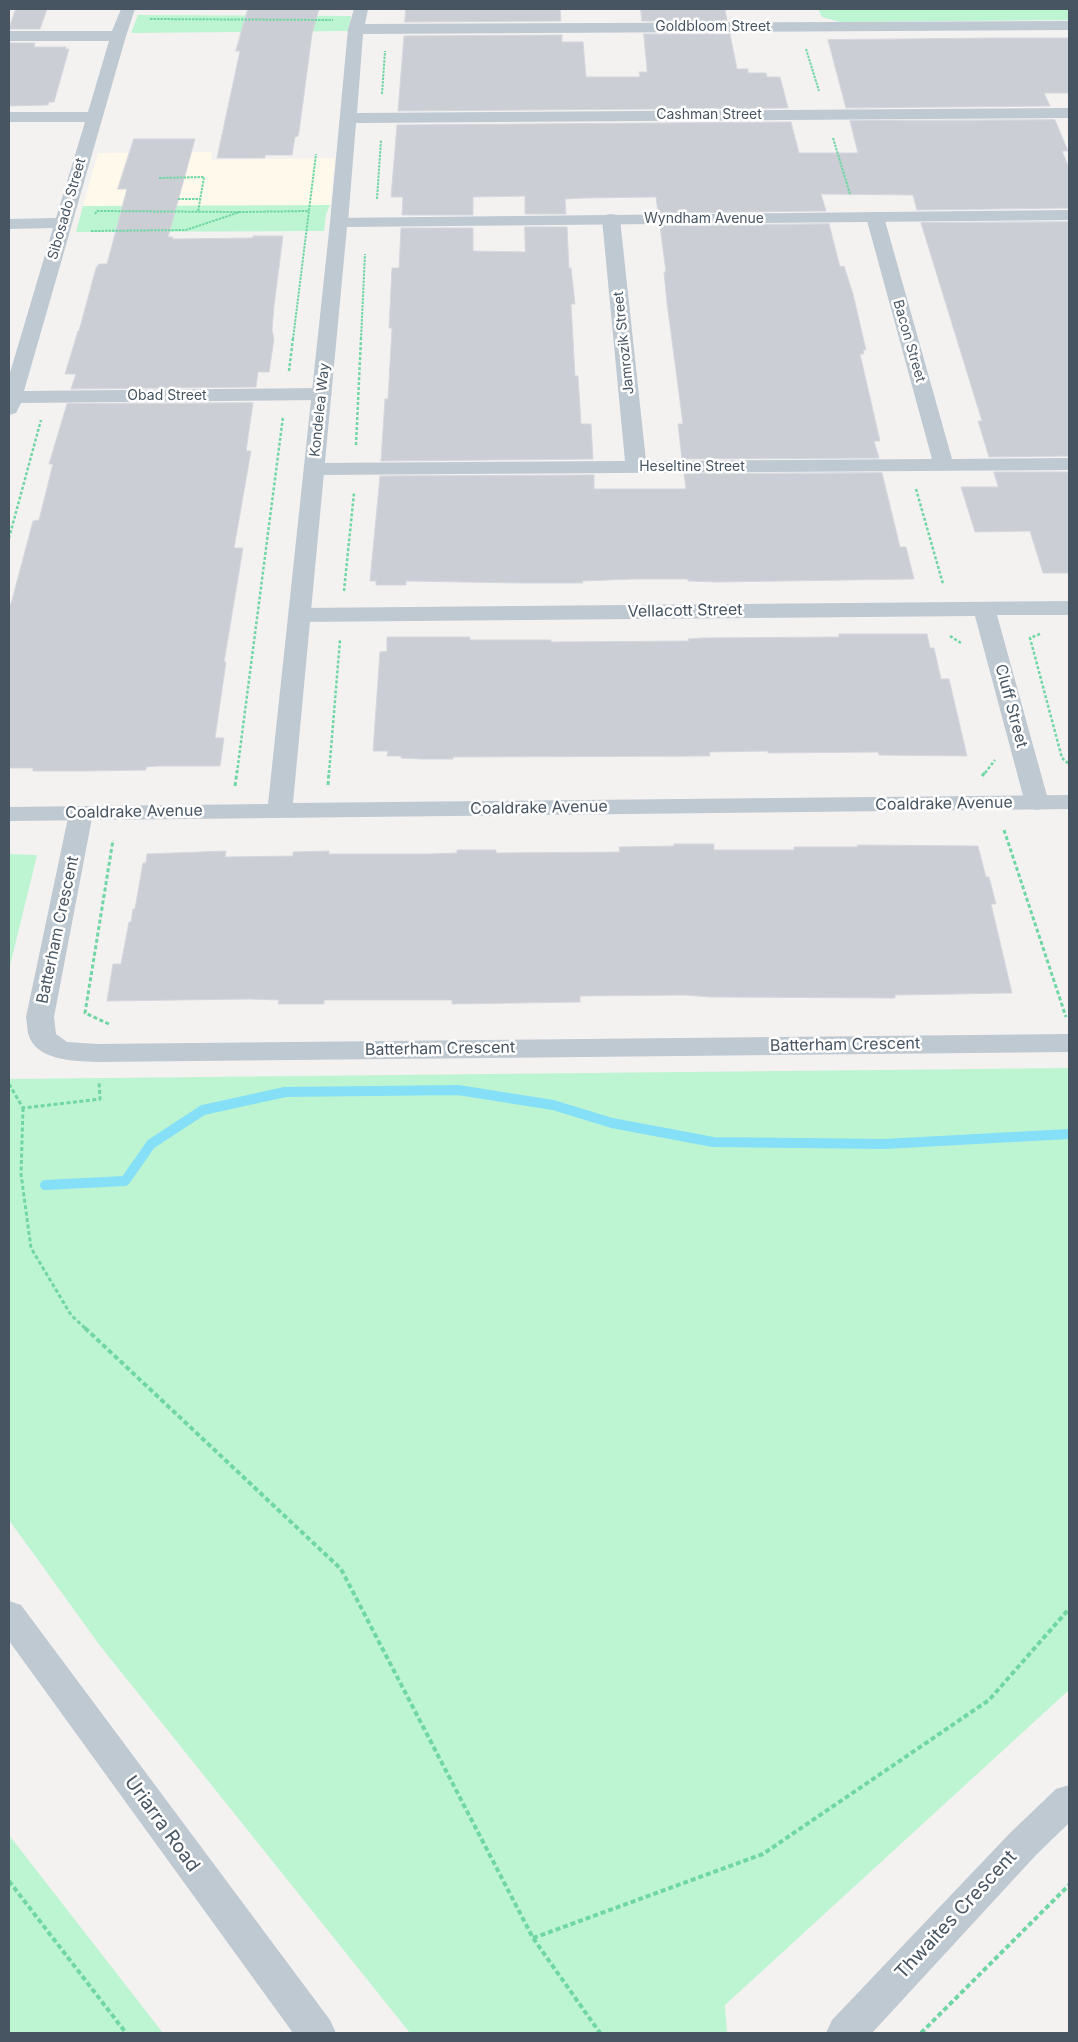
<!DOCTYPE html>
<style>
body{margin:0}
#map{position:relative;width:1078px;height:2042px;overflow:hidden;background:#f4f1f1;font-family:Inter,sans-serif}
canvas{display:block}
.frame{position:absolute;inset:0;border:10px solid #475562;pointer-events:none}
</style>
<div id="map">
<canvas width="1078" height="2042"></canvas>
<div class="frame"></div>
</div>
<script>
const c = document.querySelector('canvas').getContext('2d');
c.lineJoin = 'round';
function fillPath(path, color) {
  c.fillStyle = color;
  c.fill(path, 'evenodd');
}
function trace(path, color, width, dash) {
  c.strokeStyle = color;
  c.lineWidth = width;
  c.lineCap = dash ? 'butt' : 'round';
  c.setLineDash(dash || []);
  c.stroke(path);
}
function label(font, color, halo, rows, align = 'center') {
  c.font = font + ' Inter,sans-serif';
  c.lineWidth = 5;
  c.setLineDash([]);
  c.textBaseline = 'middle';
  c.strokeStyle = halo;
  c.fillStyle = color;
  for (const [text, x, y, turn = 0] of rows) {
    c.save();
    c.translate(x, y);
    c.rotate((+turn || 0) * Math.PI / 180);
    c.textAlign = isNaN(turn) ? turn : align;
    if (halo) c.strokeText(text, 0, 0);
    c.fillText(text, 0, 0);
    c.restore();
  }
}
const commercial = new Path2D(`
 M212 152 211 160 335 158 330 205 83 206 98 153Z`);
const green = new Path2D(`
 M818 9H1069V20L840 22 822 17Z
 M138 15 351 16 348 31 131 33Z
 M330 205 326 214 324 231 76 232 83 206Z
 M9 854 37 855 9 970Z
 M1069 1068V1690L725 2005 727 2033H410L101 1647 9 1520V1079Z
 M9 1835 163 2033H9Z`);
const stream = new Path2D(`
 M45 1185 125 1181 151 1144 203 1110 285 1092 458 1090 553 1105 612 1123 713 1142 884 1144 1069 1134`);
const building = new Path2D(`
 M16 9H47L40 29H9Z
 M248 9H319L312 34 299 132 298 136 295 137 292 155H265V158H217L240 51H236Z
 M406 9H560L561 21 405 22Z
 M641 9H725L727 21H642Z
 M644 34H730L737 69H748V73H766L767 77H780L788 108 398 111 404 36 562 35V42H583L586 77H640L639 72H647Z
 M995 38H1069V93H1044L1050 106 846 108 828 40Z
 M9 43H35L34 47H66L65 49H69L54 102H49L48 105 9 106Z
 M1055 120 1068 151H1062L1069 168V208L917 210 913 195 821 194 826 211 658 213 656 197 583 198 565 199 566 214H525V196L473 197V215H402L403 197H391L397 125 791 122 799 153H858L850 121Z
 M134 139H195L168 237H173L172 239 253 238V236H283L274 306 272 330 274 339 269 372H258L256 387 71 389 76 374H65L78 331H79L96 268 99 264H107L127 189H118Z
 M1069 222V456L989 457 978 421H982L921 223Z
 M829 224 840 267 844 266 853 294 866 350H863L864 354H860L880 441H874L879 458 682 459 678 424H683L667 303 664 272H666L660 226Z
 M525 227H567L569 268H571L575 304H571L575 376H578L581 424H591L593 459 381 461 385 399H388L392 328H389L392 268H399L401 228H473V251L525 252Z
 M253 403 246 451H251L234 548H243L224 662H226L215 738H224L220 766H158L146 767V770L85 771H33V768H9V604H11L33 521 39 520 53 464H49L67 404Z
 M994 472H1069V573H1043L1030 531 975 532 961 487H998Z
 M882 473 900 547H906L914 579 717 582 688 581V579H634L582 581 583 583H521L406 581V585H376V581H370L380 476 594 475V489H686L684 474Z
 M839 634H927L930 648H934L941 679H949L967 756 879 755 878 752 768 753V751L709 752 710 756 453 757V759H422L401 758V756H387L388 751H373L380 652 387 651V637H470V640H551V642L689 641 688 639 701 638 839 637Z
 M674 844H714V850H794V847H858L857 845 978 846 986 877H989L996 904H991L1012 993 895 995V998L710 997 685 995 580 996V1002L452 1004V1000H324V1004H278L279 1000 249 999 107 1001 113 964H121L129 922H131L133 909H135L143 863H146L147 854 226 851 225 857 293 856V852L329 851V854H428L457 853V850H496V853L620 852 619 847 674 846Z`);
const pathFar3 = new Path2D(`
 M150 19 333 20
 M806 49 819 91
 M382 94 385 51
 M833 138 850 194
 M159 178 204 177 198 212
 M178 199H200
 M377 199 381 140
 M95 214 97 211 240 212
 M91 231 186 230 240 212 309 211
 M293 339 316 154
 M361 339 365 254`);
const pathFar2 = new Path2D(`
 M289 371 293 338
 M356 445 361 338
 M916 489 943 584
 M9 538 41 420
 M344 591 354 493
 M1040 634 1030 638 1062 758 1069 764
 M950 636 961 643
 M237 773 283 417
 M329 773 340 640
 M985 773 995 760`);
const pathFar1 = new Path2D(`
 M982 776 986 771
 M328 785 329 771
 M235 786 237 771
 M1004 830 1066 1017
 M109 1024 85 1013 113 840
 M9 1084 23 1108 100 1099 99 1081
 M23 1108 21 1174 31 1248 71 1315 86 1329`);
const path = new Path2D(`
 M85 1328 341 1569 533 1938 600 2033
 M9 1881 126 2033
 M533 1938 763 1854 989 1700 1069 1609
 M921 2033 1069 1885`);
const minor = new Path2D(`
 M121 9H135L126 36 24 391 322 388 329 390 332 394 329 398 322 400 21 403 16 413 9 415V376L53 228 9 229V219L56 218 85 122H9V112H88L109 41H9V31H112Z
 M354 9H368L365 24 1069 21V30L363 34 357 113 1069 108V118L356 123 348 222 345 226 339 227 333 226 330 222 348 29Z
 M875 212 881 213 884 217 952 459 1069 458V470L314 475 307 473 304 469 307 465 314 463 625 461 602 219 605 215 611 214 617 215 620 219 646 461 932 459 866 217 869 213Z
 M1069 601V615H997L1049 803 1046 808 1037 810 1028 808 1025 803 975 616 300 622 292 620 289 615 292 610 300 608Z
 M81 806 90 808 93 813 54 1017 56 1034 67 1042 97 1044 1069 1034V1052L97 1062C74 1061 35 1061 28 1033 27 1028 27 1022 26 1017L69 813 72 808Z
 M1069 1785V1823L1036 1855 872 2033H826L832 2020 1010 1833 1056 1789Z`);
const tertiary = new Path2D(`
 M1069 210V220L347 227 293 803 1069 795V809L9 821V807L268 804 330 222 333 218Z
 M9 1601 21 1605 330 2020 336 2033H293L9 1641Z`);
const farStreetnames = [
 ["Goldbloom Street",713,27],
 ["Cashman Street",709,115],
 ["Sibosado Street",67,209,-74],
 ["Wyndham Avenue",704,219],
 ["Bacon Street",909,341,74],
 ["Jamrozik Street",624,343,-96],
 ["Obad Street",167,396],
 ["Kondelea Way",320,410,-84],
 ["Heseltine Street",692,467]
];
const streetNames = [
 ["Vellacott Street",685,611,-1],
 ["Cluff Street",1011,706,75],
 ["Coaldrake Avenue",944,804,-1],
 ["Coaldrake Avenue",539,808,-1],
 ["Coaldrake Avenue",134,812,-1],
 ["Batterham Crescent",58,930,-78],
 ["Batterham Crescent",845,1045,-1],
 ["Batterham Crescent",440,1049,-1]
];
const nearStreetnames = [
 ["Uriarra Road",162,1824,54],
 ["Thwaites Crescent",956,1915,-47]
];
fillPath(commercial, '#fef9eb');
fillPath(green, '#bdf5d2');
trace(stream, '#85dff7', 10);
fillPath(building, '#cbced4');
trace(building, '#d5d7de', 1);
trace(pathFar3, '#70d7a4', 2, [2.5, 1]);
trace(pathFar2, '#70d7a4', 2.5, [3, 2]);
trace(pathFar1, '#70d7a4', 3, [4, 2.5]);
trace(path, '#70d7a4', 4, [5, 3]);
fillPath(minor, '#bec9d2');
fillPath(tertiary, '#bec9d2');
label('14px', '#475562', '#fff', farStreetnames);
label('16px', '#475562', '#fff', streetNames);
label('19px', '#475562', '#fff', nearStreetnames);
</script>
